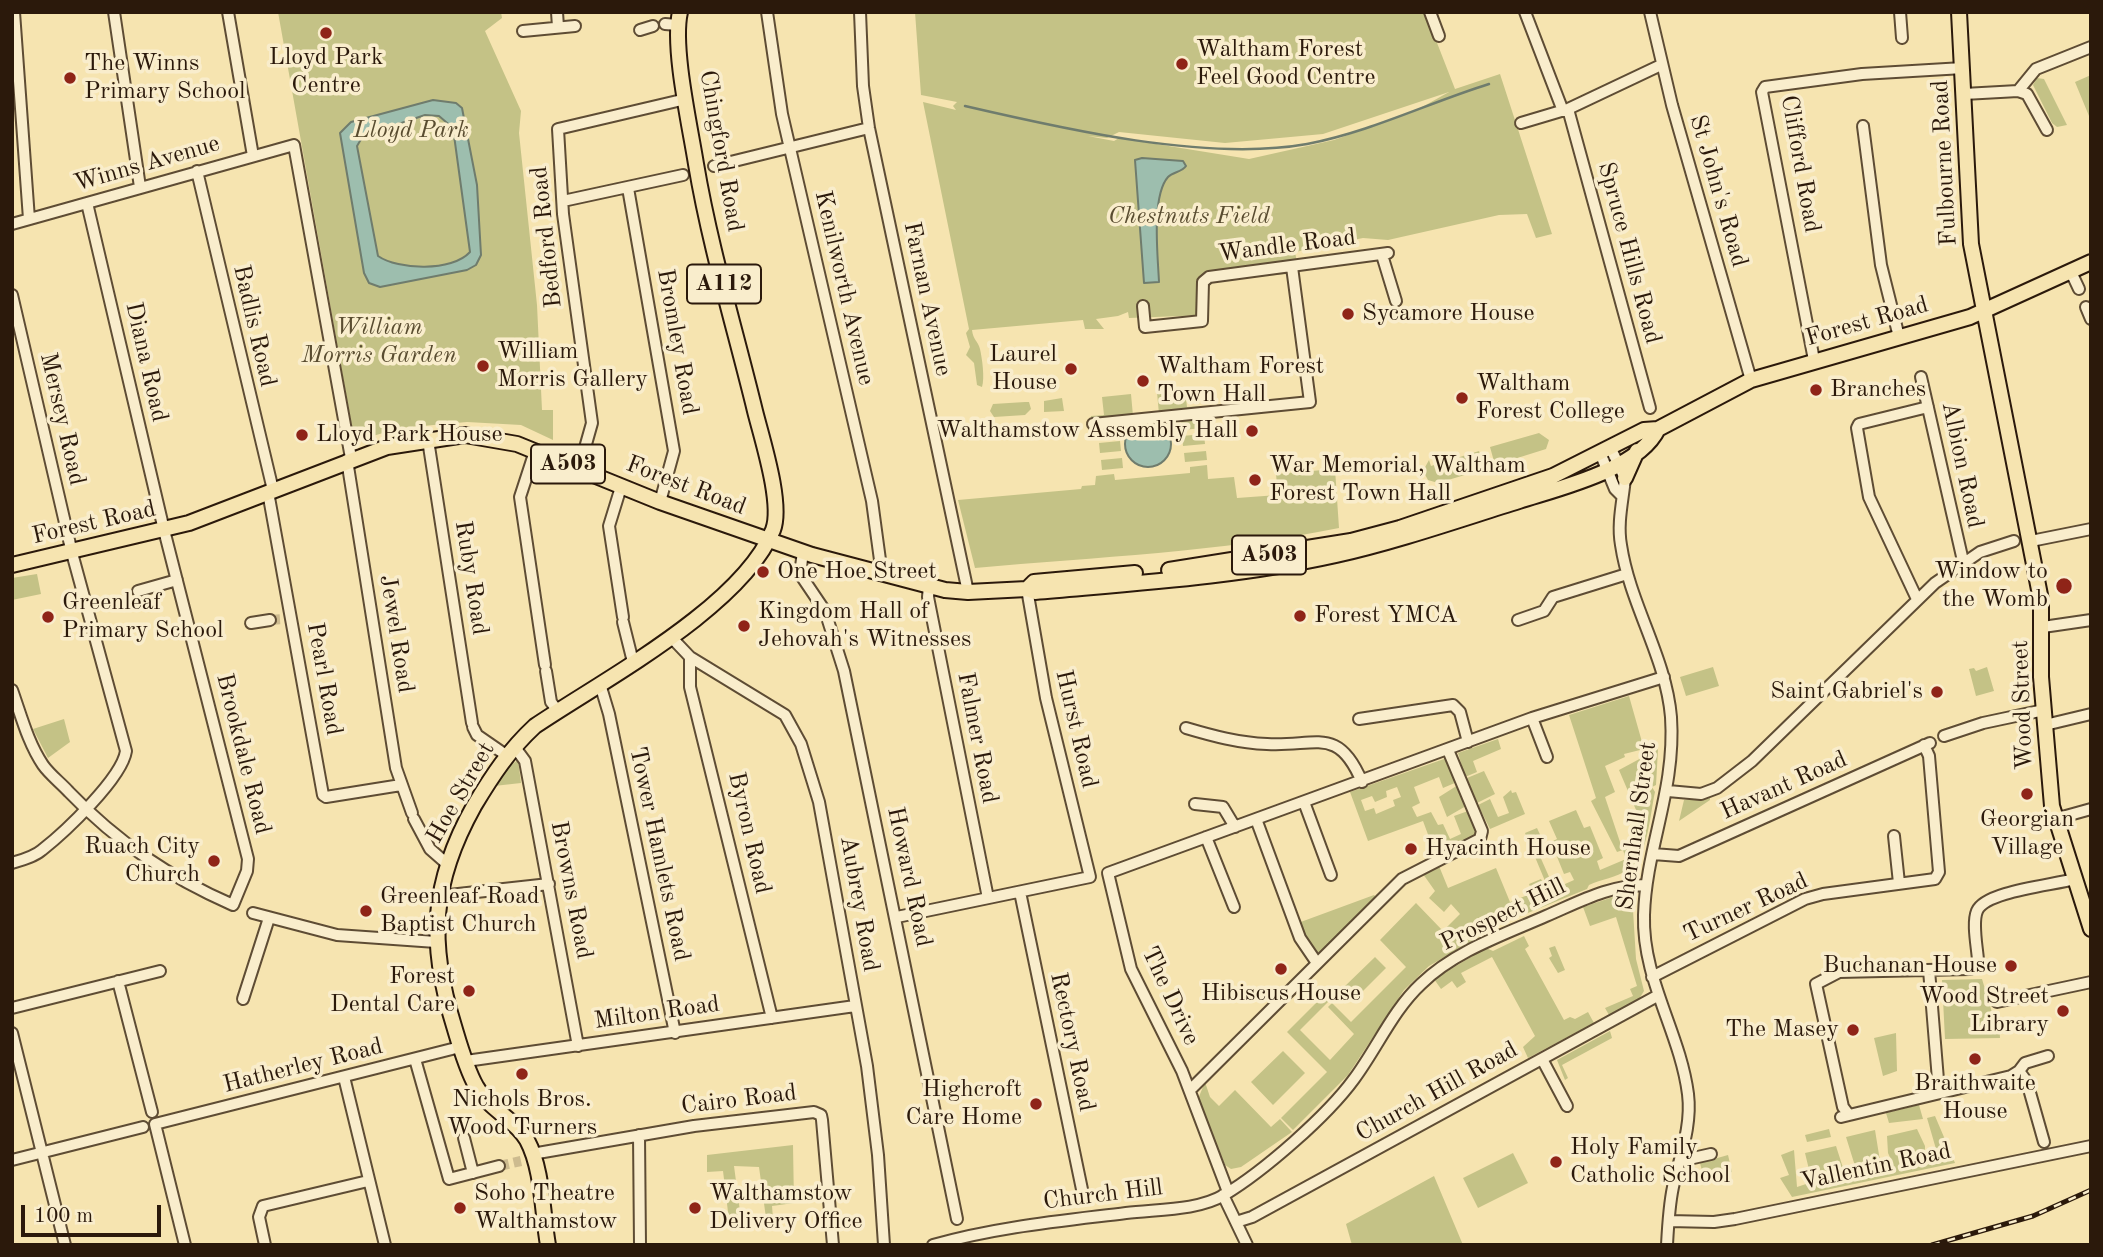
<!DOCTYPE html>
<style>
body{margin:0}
#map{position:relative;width:2103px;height:1257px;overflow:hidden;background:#f6e4b0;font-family:"Old Standard TT",serif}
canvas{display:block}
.frame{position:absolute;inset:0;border:14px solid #2b190b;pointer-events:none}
.scale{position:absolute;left:21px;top:1205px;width:140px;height:32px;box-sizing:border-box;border:4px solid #2b190b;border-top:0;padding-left:9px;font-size:21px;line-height:24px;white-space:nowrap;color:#2b190b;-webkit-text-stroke:5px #f9edcc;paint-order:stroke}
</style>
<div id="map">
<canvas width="2103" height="1257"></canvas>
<div class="frame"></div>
<div class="scale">100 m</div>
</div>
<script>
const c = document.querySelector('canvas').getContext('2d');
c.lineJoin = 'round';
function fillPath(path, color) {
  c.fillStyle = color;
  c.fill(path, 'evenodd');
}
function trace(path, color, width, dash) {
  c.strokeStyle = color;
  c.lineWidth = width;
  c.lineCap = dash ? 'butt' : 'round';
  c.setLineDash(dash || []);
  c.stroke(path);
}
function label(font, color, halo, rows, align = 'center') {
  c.font = font + ' "Old Standard TT",serif';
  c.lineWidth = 7;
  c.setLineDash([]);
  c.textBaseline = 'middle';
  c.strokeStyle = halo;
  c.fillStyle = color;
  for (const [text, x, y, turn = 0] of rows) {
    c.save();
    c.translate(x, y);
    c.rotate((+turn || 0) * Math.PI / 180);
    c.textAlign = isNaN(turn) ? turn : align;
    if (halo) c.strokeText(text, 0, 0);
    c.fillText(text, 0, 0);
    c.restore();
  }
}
const green = new Path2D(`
 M278 12H501L502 18 485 31 521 111 519 133 537 305 542 410H553V440L521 425 467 422 400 428 366 438 353 433Z
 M915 12H1425L1455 89 1500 74 1552 234 1536 238 1527 214 1499 215 1388 240 1363 238 1295 252 1299 273 1206 281 1207 315 1129 318 1128 312 1118 316 1096 319 1104 329H1085L1083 320 972 330C973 340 978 341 980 349 982 358 985 378 982 387L977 385 974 363 966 355 970 347 966 333 969 329 923 102 956 110 953 106 957 102 921 95ZM1449 92 1415 111 1334 140 1249 159 1119 138 1114 141 1088 136 1107 138 1119 132 1225 143 1323 134Z
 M2091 75V115L2089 116 2075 82Z
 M2037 78 2044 79 2067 125 2057 127 2052 123 2033 85Z
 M1185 390 1187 407 1200 406V410L1159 414 1157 392Z
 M1131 394 1133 416 1091 420V416L1104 415 1102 397Z
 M1062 398 1064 411 1044 412V401Z
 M1025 402H1029L1031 409 1025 415 994 417 990 411 993 404Z
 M1202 418 1203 428 1182 430 1181 420Z
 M1539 433 1549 440 1546 449 1495 465 1490 447Z
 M1204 434 1205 444 1183 446 1182 436Z
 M1120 441 1121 451 1100 453 1099 443Z
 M1206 451 1207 460 1185 462 1184 453Z
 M1479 451 1485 469 1438 483 1428 480 1423 471 1429 460 1431 466Z
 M1122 458 1123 468 1102 470 1101 460Z
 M1207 465 1208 479 1234 477 1237 498 1278 495 1276 474 1335 469 1339 528C1220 552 1097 557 975 568L958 500 1081 489 1082 486 1095 485 1096 476 1114 474 1115 480 1190 473V467Z
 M37 574 41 594 12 600V578Z
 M1713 667 1719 686 1686 696 1680 677Z
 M1987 667 1994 691 1976 696 1969 669 1974 668 1976 671Z
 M1629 696 1644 749 1624 754 1625 757 1605 766 1615 792 1605 797 1622 848 1637 842 1631 829 1642 824 1619 770 1658 749 1656 785 1652 787 1655 792C1650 814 1648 857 1629 869 1616 878 1601 879 1589 885L1587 889 1503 923 1429 966 1404 990 1348 1075 1293 1130 1281 1118 1327 1072 1287 1032 1324 995 1329 1001 1300 1030 1330 1060 1354 1034 1328 1007 1332 1003 1351 1022 1406 967 1380 940 1416 903 1443 931 1460 914 1451 904 1444 912 1429 898 1435 891 1423 874 1439 866 1448 888 1496 868 1510 902 1533 893 1529 884 1541 879 1547 892 1574 880 1570 872 1564 874 1551 842 1557 839 1549 821 1576 810 1584 828 1590 826 1603 858 1597 861 1600 870 1626 859 1623 850 1617 852 1591 801 1596 798 1569 715Z
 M64 719 70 742 48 758 33 729Z
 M1498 739 1501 749 1473 761 1477 772 1465 777 1458 753Z
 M1444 759 1450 761 1457 782 1443 788 1439 777 1414 787 1420 803 1412 807 1417 817 1431 812 1438 825 1443 824 1450 839 1461 834 1454 816 1468 811 1477 831 1472 840 1436 856 1423 821 1368 841 1350 792ZM1397 787 1401 797 1393 800 1395 806 1376 814 1374 808 1365 811 1361 800 1372 796 1375 802 1387 797 1386 791Z
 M518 760 521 783 494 786 508 767Z
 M1484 771 1495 794 1477 803 1467 778Z
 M1458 785 1466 806 1447 817 1439 797Z
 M1511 790 1512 793 1516 792 1525 814 1490 829 1478 805 1490 799 1498 817 1509 813 1503 797Z
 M1710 798V800L1679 821 1684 800Z
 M1537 828 1543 841 1535 845 1550 879 1545 881 1525 833Z
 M1374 895 1376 897 1320 952H1316L1298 923Z
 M1613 897 1626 900 1633 910 1636 959 1644 991 1639 999 1609 1015 1605 1008 1633 996 1630 989 1637 986 1616 917 1590 926 1583 907Z
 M1524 936 1529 946 1525 949 1564 1020 1570 1017 1575 1019 1588 1012 1594 1023 1528 1058 1523 1047 1535 1036 1492 957 1461 973 1466 982 1457 988 1452 981 1441 989 1434 979 1486 948 1493 951Z
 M1555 946 1565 970 1558 973 1549 958 1552 956 1549 948Z
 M1375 957 1386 968 1353 1001 1342 989Z
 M1982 979 1994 1019 1999 1021 2000 1038 1945 1039 1942 980Z
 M1610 1031 1612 1038 1562 1065 1568 1078 1565 1080 1557 1060Z
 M1896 1033 1897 1071 1883 1076 1874 1038Z
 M1283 1051 1305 1073 1273 1105 1251 1082Z
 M1205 1082 1210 1097 1219 1106 1235 1090 1271 1127 1280 1119 1292 1132 1241 1167 1231 1169 1225 1165 1198 1099Z
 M1919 1105 1923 1119 1889 1123 1886 1113Z
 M1935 1116 1955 1163 1792 1197 1780 1178 1789 1175 1781 1155 1794 1150 1797 1187 1812 1182 1805 1153 1836 1146 1845 1174 1856 1172 1857 1176 1883 1170V1167L1893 1164 1888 1153 1887 1136 1917 1129 1925 1146V1157L1942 1155 1941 1148 1936 1149 1927 1118Z
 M1829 1129 1831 1137 1807 1142 1805 1135Z
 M1875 1130 1880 1161 1855 1166 1846 1137Z
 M793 1145 794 1203 772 1206 773 1218H766L759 1167 734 1166 741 1219 729 1220 723 1171 707 1172V1155Z
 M1513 1153 1528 1183 1478 1208 1463 1178Z
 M1728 1155 1732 1172 1704 1179 1700 1163Z
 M1434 1176 1463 1245H1352L1346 1224Z`);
const water = new Path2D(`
 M433 100 456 103 462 108 477 185 481 255 476 265 467 270 380 287 369 283 364 273 340 133 351 122ZM425 115 439 116 453 128 470 252C452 272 398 270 378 256L357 146 363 136Z
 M1142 158 1183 161 1186 166C1182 172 1173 172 1168 177 1151 196 1158 258 1159 282L1144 283 1135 160Z
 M1125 444a23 23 0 1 1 46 0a23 23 0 1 1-46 0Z`);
const stream = new Path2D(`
 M965 106C1064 129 1207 162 1307 144 1370 132 1428 103 1489 84`);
const minorTunnel = new Path2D(`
 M270 620 284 619
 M499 1166 521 1161`);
const minor = new Path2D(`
 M14 12 29 219
 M114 12 140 187
 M228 12 253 156
 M557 12 558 27
 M767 12 782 114 872 501 880 560 878 573
 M860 12 863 86 869 128 968 592
 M1430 12 1439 36
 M1525 12 1563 111
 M1650 12 1672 105 1751 380
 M1900 12 1902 38
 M665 24 678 25
 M640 30 653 26
 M523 31 575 26
 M2018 91 2027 94 2047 130
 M1964 94 2018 91 2036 69 2091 47
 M1568 109 1650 408
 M1521 123 1568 109 1661 65
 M1863 126 1881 265 1899 337
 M714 166 869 128
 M197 171 273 490
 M628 188 674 451 660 502
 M563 201 683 175
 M12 224 294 145 351 458
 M1382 255 1396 301
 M2071 272 2079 289
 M12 295 72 553 126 751C122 778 65 832 42 850 34 857 22 860 12 863
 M1143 306 1145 327 1202 321 1203 282 1209 277 1388 253
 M2086 307 2091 319
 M1814 360 1762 92 1765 87 1862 74 1963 68
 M1921 377 1963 561
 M1093 424 1310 402 1292 267
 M428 440 472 723
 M1611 449 1625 478C1623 500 1617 523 1621 545 1630 605 1666 657 1671 717 1676 790 1646 847 1644 915 1642 979 1680 1032 1688 1094 1692 1126 1680 1156 1673 1187 1669 1206 1668 1226 1667 1245
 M535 451 520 497 545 665
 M1601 455 1615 489 1621 495
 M347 460 396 768 412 813
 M579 469 592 423 563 214 558 129 686 99
 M621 487 609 526 623 617
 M268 492 323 795 326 797 401 785
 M2031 541 2091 529
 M803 552 800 574 825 611 844 671 957 1219
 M929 586 928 597 988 898
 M138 591 177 580
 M1917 599 1869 497 1857 428 1859 424 1928 407
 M1518 620 1544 611 1553 597 1627 574
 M623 622 633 662
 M251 623 270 620
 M2043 627 2091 620
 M671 637 690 657 785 715 801 744 819 802 867 1066 878 1155 884 1245
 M690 657V687L772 1018
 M546 671 551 702 558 711
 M600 684 609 714 675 1033
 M12 690C21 715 28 743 43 765 50 775 61 783 69 792 117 842 169 877 233 905L247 871 248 859 164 530 87 203
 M1532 718 1547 757
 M1359 719 1453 705 1460 712 1468 742
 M2045 725 2091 714
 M473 727 477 735 506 755
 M1186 728C1213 736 1239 743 1267 744 1316 747 1338 725 1362 782
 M1944 736 1983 723 2044 710
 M514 746 525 761 578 1046
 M1668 791 1701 794 1717 788 1752 761 1935 583 1980 552 2014 541
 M1304 802 1331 875
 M1195 804 1223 807 1235 827
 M414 819 430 849 446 863
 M1256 819 1300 938 1317 963
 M2055 819 2091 809
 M1894 836 1899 883
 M1206 837 1234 907
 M1653 854 1679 856 1930 743
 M1020 892 1084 1199
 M440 896 549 884
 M253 913 337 935 436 942
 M897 917 1090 877 1046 698 1027 589
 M1929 970 1939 1092
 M1652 977 1805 899 1823 894 1935 879 1939 872 1929 756 1924 745
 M118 981 152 1112
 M243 999 269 918
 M1997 1002 2091 982
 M12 1008 160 971
 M12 1033 65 1245
 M415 1059 449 1179 499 1166
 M1542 1059 1567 1106
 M466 1061 855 1006
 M2019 1071 2025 1063 2048 1056
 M344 1077 385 1245
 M1190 1090 1402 879 1480 839 1482 831 1448 750
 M1849 1115 1843 1107 1816 984 1839 972 1970 969 1978 960C1977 946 1972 923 1977 911 1985 891 2055 885 2074 879
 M1841 1117 2011 1076 2019 1071 2027 1082 2044 1142
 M639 1135 640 1245
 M464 1138 473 1173
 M532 1154 694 1126 814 1112 821 1115 822 1120 833 1245
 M12 1160 143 1127
 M1680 1161 1711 1154
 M1228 1192 1182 1071 1131 969 1108 873 1532 718 1664 677
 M1223 1195 1247 1245
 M1669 1221 1714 1222 1735 1219 2091 1146
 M1236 1222 1252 1217 1657 996
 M185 1245 155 1124 460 1047
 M265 1245 259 1217 263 1206 368 1181
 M933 1245C996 1227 1061 1221 1126 1213 1156 1209 1197 1211 1224 1195 1264 1171 1327 1116 1354 1079 1377 1048 1393 1010 1421 984 1455 951 1503 935 1546 916 1579 902 1609 885 1646 885`);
const major = new Path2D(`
 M1959 12 1971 244 2041 600V677L2052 806 2091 929
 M1625 478 1637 451
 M12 565 189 523 387 447 465 435 517 444 660 502 812 555 945 590 968 592 1027 589 1035 592C1135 583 1237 577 1336 555 1398 541 1458 520 1519 501 1559 488 1638 470 1658 429
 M1169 570 1351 541 1400 528 1553 476 1644 430 1658 429 1751 380 1970 317 2091 262
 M1027 589 1034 582 1135 573
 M548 1245C542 1212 543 1170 527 1140 515 1119 488 1109 476 1086 466 1068 460 1046 454 1026 428 943 431 883 474 806 492 776 509 750 535 726 603 680 742 607 773 530 783 504 762 439 755 411 735 329 710 247 696 164 690 126 672 47 680 12`);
const rail = new Path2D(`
 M1932 1245 2033 1216 2091 1190`);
const markers = [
 [326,33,7,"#8f2418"],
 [1182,64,7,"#8f2418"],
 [70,78,7,"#8f2418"],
 [1348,314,7,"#8f2418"],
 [483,366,7,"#8f2418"],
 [1071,369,7,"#8f2418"],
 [1143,381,7,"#8f2418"],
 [1816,390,7,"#8f2418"],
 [1462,398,7,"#8f2418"],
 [1252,431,7,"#8f2418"],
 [302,435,7,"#8f2418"],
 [1255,480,7,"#8f2418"],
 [763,572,7,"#8f2418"],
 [2064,586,9,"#8f2418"],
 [1300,616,7,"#8f2418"],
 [48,617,7,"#8f2418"],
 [744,626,7,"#8f2418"],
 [1937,692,7,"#8f2418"],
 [2027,794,7,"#8f2418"],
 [1411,849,7,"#8f2418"],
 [214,861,7,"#8f2418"],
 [366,911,7,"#8f2418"],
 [2011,966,7,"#8f2418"],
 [1281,969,7,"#8f2418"],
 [469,991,7,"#8f2418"],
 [2063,1011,7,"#8f2418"],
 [1853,1030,7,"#8f2418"],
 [1975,1059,7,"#8f2418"],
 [522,1074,7,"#8f2418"],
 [1036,1104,7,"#8f2418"],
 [1556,1162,7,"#8f2418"],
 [460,1208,7,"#8f2418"],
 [695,1208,7,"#8f2418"]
];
const shields = [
 [724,284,74],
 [568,464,74],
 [1269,555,74]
];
const shieldNames = [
 ["A112",724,284],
 ["A503",568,464],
 ["A503",1269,555]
];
const poiNames = [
 ["Waltham Forest",1196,50],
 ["Feel Good Centre",1196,78],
 ["Lloyd Park",326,58,"center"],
 ["Centre",326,86,"center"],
 ["The Winns",84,64],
 ["Primary School",84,92],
 ["Sycamore House",1362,314],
 ["William",497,352],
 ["Morris Gallery",497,380],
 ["Laurel",1057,355,"right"],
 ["House",1057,383,"right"],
 ["Waltham Forest",1157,367],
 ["Town Hall",1157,395],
 ["Waltham",1476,384],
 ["Forest College",1476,412],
 ["Branches",1830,390],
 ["Walthamstow Assembly Hall",1238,431,"right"],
 ["Lloyd Park House",316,435],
 ["War Memorial, Waltham",1269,466],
 ["Forest Town Hall",1269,494],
 ["One Hoe Street",777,572],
 ["Window to",2048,572,"right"],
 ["the Womb",2048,600,"right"],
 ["Greenleaf",62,603],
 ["Primary School",62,631],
 ["Kingdom Hall of",758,612],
 ["Jehovah's Witnesses",758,640],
 ["Forest YMCA",1314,616],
 ["Saint Gabriel's",1923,692,"right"],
 ["Georgian",2027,820,"center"],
 ["Village",2027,848,"center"],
 ["Ruach City",200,847,"right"],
 ["Church",200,875,"right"],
 ["Hyacinth House",1425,849],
 ["Greenleaf Road",380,897],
 ["Baptist Church",380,925],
 ["Buchanan House",1997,966,"right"],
 ["Forest",455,977,"right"],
 ["Dental Care",455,1005,"right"],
 ["Hibiscus House",1281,994,"center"],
 ["Wood Street",2049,997,"right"],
 ["Library",2049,1025,"right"],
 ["The Masey",1839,1030,"right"],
 ["Braithwaite",1975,1084,"center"],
 ["House",1975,1112,"center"],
 ["Highcroft",1022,1090,"right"],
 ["Care Home",1022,1118,"right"],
 ["Nichols Bros.",522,1100,"center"],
 ["Wood Turners",522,1128,"center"],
 ["Holy Family",1570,1148],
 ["Catholic School",1570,1176],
 ["Soho Theatre",474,1194],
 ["Walthamstow",474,1222],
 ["Walthamstow",709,1194],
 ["Delivery Office",709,1222]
];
const parkNames = [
 ["Lloyd Park",411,131],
 ["Chestnuts Field",1189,217],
 ["William",379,328],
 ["Morris Garden",379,356]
];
const streetNames = [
 ["Chingford Road",721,151,80],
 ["Fulbourne Road",1945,163,-93],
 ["Winns Avenue",147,164,-16],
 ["Clifford Road",1800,164,80],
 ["St John's Road",1718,191,74],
 ["Bedford Road",547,237,-96],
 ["Wandle Road",1287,246,-7],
 ["Spruce Hills Road",1629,253,75],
 ["Kenilworth Avenue",844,288,77],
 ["Farnan Avenue",927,299,78],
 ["Forest Road",1867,322,-16],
 ["Badlis Road",254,326,77],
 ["Bromley Road",677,342,80],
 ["Diana Road",146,362,77],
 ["Mersey Road",62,419,77],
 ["Albion Road",1962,465,78],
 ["Forest Road",686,486,21],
 ["Forest Road",94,523,-13],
 ["Ruby Road",471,578,81],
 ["Jewel Road",396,634,81],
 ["Pearl Road",324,679,80],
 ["Wood Street",2023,705,-92],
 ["Hurst Road",1076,729,77],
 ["Falmer Road",977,738,79],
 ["Brookdale Road",243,754,76],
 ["Havant Road",1784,786,-24],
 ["Hoe Street",461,793,-60],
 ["Shernhall Street",1637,826,-82],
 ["Byron Road",749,833,77],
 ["Tower Hamlets Road",659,854,78],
 ["Howard Road",909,877,78],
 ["Browns Road",571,890,79],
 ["Aubrey Road",859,904,80],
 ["Turner Road",1746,908,-25],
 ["Prospect Hill",1503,915,-26],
 ["The Drive",1170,996,65],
 ["Milton Road",657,1013,-8],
 ["Rectory Road",1072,1042,78],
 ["Hatherley Road",303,1066,-14],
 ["Church Hill Road",1437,1092,-29],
 ["Cairo Road",739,1100,-7],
 ["Vallentin Road",1876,1167,-12],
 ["Church Hill",1103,1195,-7]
];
fillPath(green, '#c4c286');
fillPath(water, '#9dbeae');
trace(water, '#6f7c6d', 2);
trace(stream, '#6f7c6d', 2.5);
trace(minorTunnel, '#cdbb8f', 10, [10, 5]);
trace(minor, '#5e4c34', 14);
trace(major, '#2b190b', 18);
trace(minor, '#f9edcc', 10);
trace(major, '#f6e4b0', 14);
trace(rail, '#2b190b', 5);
trace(rail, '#f9edcc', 2.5, [8]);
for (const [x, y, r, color] of markers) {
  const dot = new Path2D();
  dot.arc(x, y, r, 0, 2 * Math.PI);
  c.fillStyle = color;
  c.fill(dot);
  trace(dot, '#f9edcc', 2.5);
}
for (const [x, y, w] of shields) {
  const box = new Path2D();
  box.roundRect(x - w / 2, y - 19.5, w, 39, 5);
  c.fillStyle = '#f9edcc';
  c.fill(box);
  trace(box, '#2b190b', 2);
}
label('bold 23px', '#2b190b', null, shieldNames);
label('24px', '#2b190b', '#f9edcc', poiNames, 'left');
label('italic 24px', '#594c30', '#f9edcc', parkNames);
label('24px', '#2b190b', '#f9edcc', streetNames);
</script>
